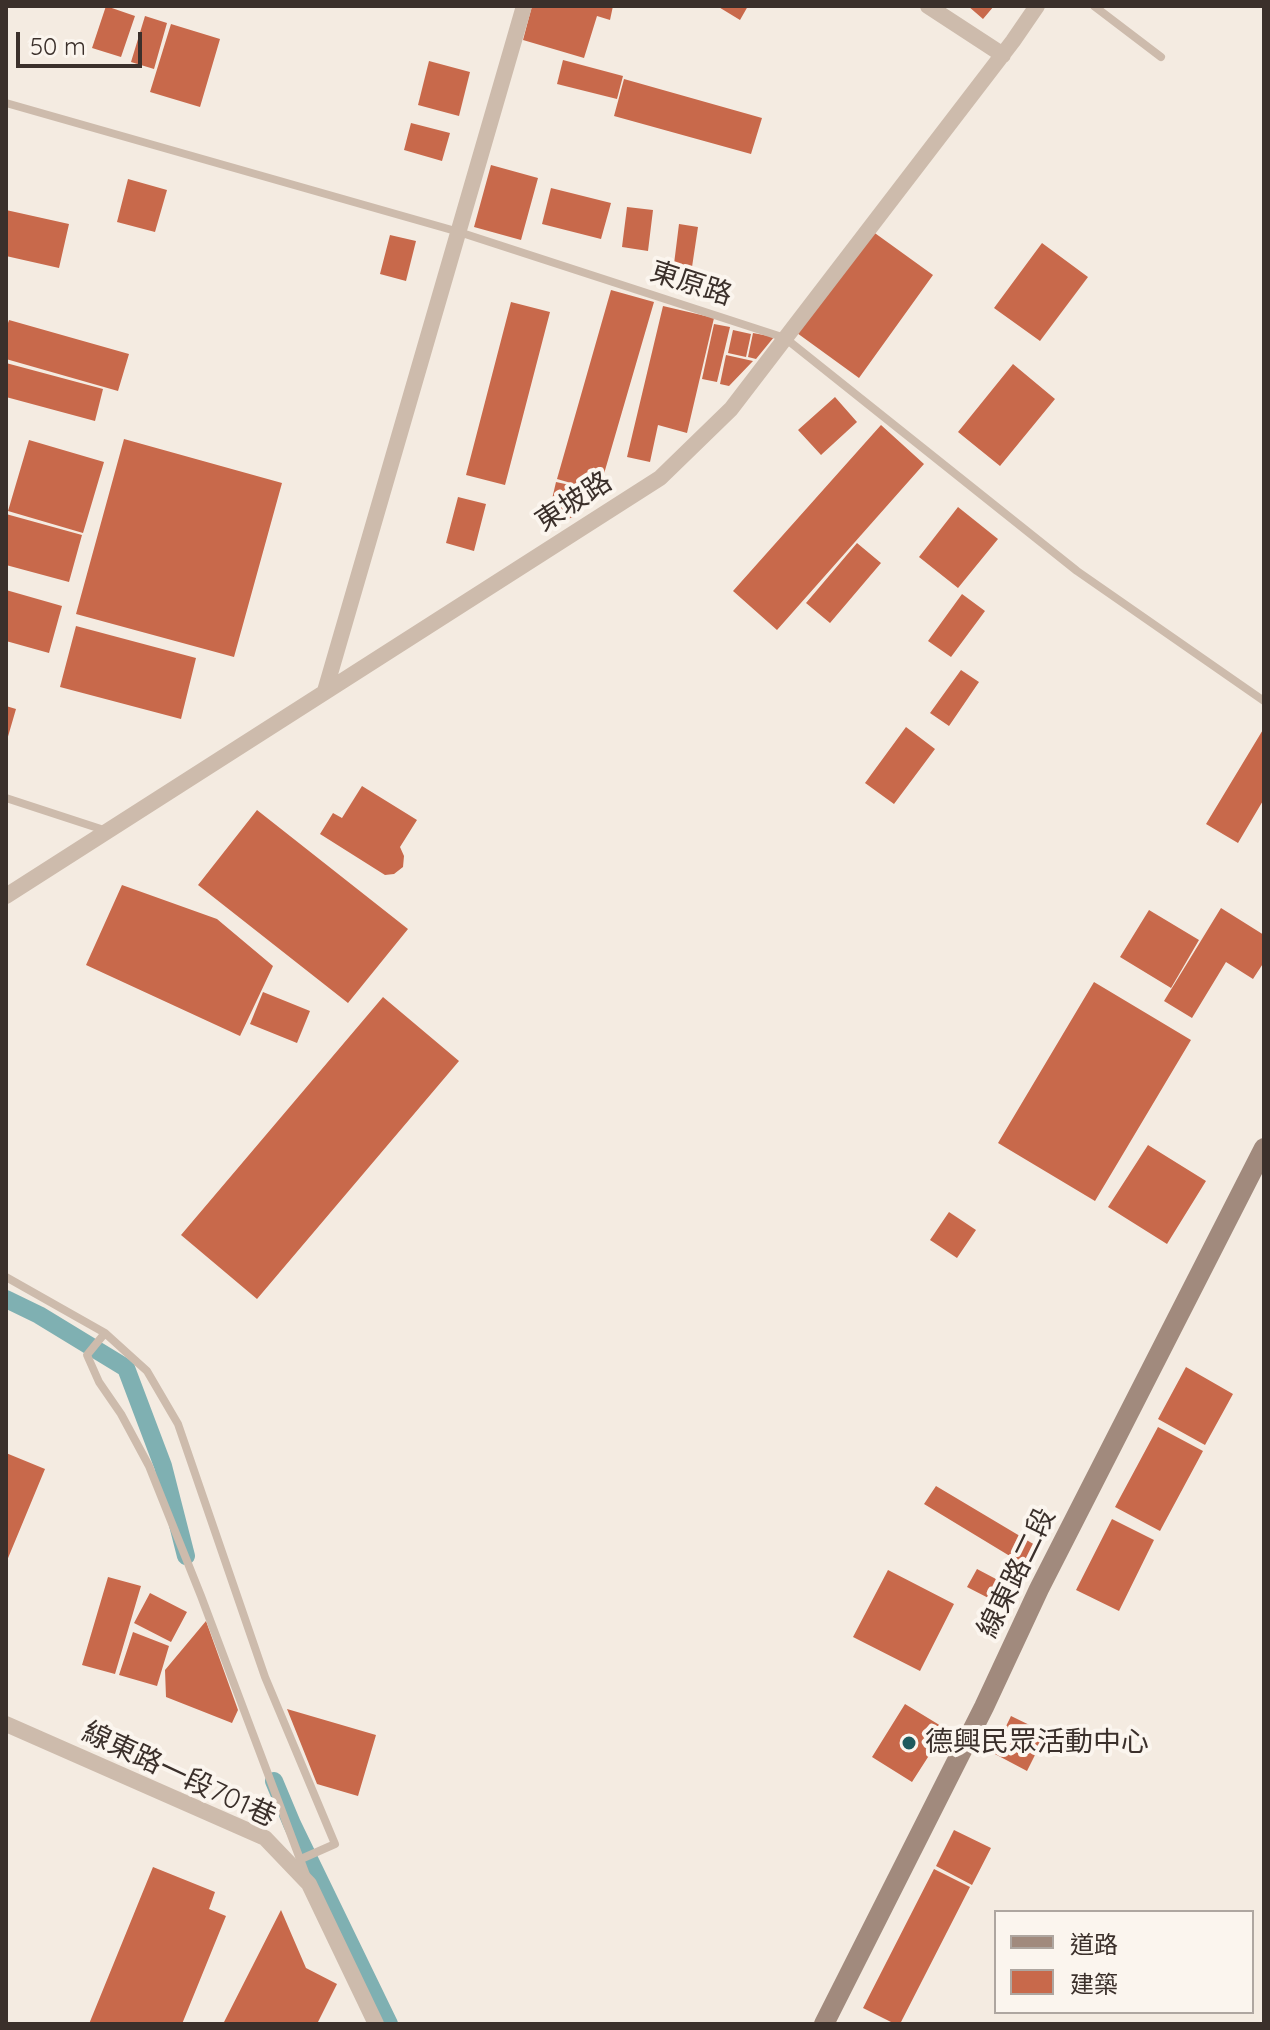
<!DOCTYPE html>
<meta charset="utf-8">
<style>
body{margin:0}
#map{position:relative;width:1270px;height:2030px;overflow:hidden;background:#f4ebe1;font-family:Quicksand,"Noto Sans TC",sans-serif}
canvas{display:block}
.frame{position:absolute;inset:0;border:8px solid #3b302b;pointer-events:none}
.legend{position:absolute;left:994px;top:1910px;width:260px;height:104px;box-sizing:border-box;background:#fbf5ee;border:2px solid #aea6a0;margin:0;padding:10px 14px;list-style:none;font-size:24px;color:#3b302b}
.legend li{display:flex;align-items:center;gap:16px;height:40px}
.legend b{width:40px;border:2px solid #aea6a0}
.scale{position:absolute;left:16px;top:32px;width:126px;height:36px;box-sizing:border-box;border:4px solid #3b302b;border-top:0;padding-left:10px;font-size:24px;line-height:28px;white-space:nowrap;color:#3b302b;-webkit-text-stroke:6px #fbf5ee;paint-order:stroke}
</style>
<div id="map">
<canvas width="1270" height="2030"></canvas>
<div class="frame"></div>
<ul class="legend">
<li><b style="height:10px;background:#a18a7d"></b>道路</li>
<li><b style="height:22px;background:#c8694b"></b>建築</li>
</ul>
<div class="scale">50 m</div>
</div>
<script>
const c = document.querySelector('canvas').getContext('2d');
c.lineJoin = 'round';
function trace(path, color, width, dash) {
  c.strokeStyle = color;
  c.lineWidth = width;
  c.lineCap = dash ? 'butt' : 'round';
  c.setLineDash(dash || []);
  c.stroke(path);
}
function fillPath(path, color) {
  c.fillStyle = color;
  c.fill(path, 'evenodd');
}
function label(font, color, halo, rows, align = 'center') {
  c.font = font + ' Quicksand,"Noto Sans TC",sans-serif';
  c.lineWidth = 8;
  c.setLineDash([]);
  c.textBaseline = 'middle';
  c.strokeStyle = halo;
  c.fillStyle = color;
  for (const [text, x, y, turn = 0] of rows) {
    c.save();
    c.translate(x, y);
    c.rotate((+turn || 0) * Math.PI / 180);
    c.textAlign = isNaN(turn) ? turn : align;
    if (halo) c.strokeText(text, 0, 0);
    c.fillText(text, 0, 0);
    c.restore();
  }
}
const canal = new Path2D(`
 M6 1299 39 1315 126 1368 163 1466 186 1556
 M274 1781 292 1824 389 2024`);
const building = new Path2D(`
 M106 6 135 16 121 57 92 48Z
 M532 6H613L610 20 597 16 584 58 523 40Z
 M717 6H748L740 20Z
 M968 6H994L983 19Z
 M145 16 167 23 154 69 131 62Z
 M171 24 220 39 200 107 150 92Z
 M563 60 623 76 617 99 557 84Z
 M429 61 470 72 459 116 418 105Z
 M624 79 762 118 751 154 614 116Z
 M411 123 450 133 442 161 404 150Z
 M491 165 538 178 521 240 474 227Z
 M128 179 167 190 155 232 117 222Z
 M551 188 611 203 601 239 542 224Z
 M627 207 653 210 648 251 622 247Z
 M6 210 69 224 59 268 6 256Z
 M679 224 698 227 692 267 674 264Z
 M872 231 933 275 859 378 797 333Z
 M390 235 416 241 406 281 380 274Z
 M1042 243 1088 277 1040 341 994 308Z
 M611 290 654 302 599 491 557 479Z
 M511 302 550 312 505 485 466 475Z
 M663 306 714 318 687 433 658 425 650 462 627 457Z
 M9 320 129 354 118 391 6 359V329Z
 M714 324 730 327 717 382 702 379Z
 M733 330 751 334 746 357 728 353Z
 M753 333 774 337 756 359 748 357Z
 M726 355 753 361 729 386 720 384Z
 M6 363 103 389 95 421 6 397Z
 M1013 364 1055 399 1000 466 958 432Z
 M835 397 857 422 821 455 798 430Z
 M881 425 924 464 777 630 733 591Z
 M124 439 282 483 234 657 76 614Z
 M29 440 104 462 83 533 8 511Z
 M556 482 588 489 582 513 545 529Z
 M458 497 486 504 474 551 446 543Z
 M958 507 998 539 958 588 919 557Z
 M6 514 82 535 69 582 6 565Z
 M857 543 881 563 830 623 806 603Z
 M6 590 62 606 49 653 6 641Z
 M962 594 985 611 951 657 928 641Z
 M76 626 196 658 181 719 60 687Z
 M961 670 979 682 949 726 930 713Z
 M6 706 16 709 7 740 6 739Z
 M906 727 935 749 894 804 865 783Z
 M1264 728V799L1238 843 1206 824Z
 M362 786 417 820 400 847 404 856 403 867 394 874 385 875 320 834 333 813 342 818Z
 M257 810 408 929 348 1003 198 885Z
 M122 885 217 919 273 966 240 1036 86 965Z
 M1221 908 1264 935V962L1253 979 1226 962 1192 1018 1164 1001Z
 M1149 910 1199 940 1171 988 1120 957Z
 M1094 982 1191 1040 1095 1201 998 1143Z
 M263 992 310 1011 297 1043 250 1024Z
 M383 997 459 1061 257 1299 181 1235Z
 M1148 1145 1206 1181 1167 1244 1108 1207Z
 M949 1212 976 1230 957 1258 930 1240Z
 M1186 1367 1233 1394 1205 1445 1158 1419Z
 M1158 1427 1203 1451 1160 1531 1115 1507Z
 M6 1453 45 1469 6 1563Z
 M936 1486 1035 1545 1023 1564 924 1504Z
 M1112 1519 1154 1540 1119 1611 1076 1590Z
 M977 1569 1013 1588 1004 1606 967 1587Z
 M888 1570 954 1604 920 1671 853 1637Z
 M108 1577 141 1586 115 1674 82 1665Z
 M150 1593 187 1612 171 1642 134 1623Z
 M206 1621 238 1710 232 1723 166 1697 165 1670Z
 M133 1632 169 1646 157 1686 119 1675Z
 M905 1704 946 1729 912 1782 872 1757Z
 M287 1709 376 1735 358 1796 317 1784Z
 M1011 1716 1046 1733 1027 1771 993 1753Z
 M954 1830 991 1848 972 1885 936 1866Z
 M153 1867 215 1892 209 1909 226 1916 182 2024H89Z
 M934 1869 970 1887 900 2024H895L863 2008Z
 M281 1910 306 1968 337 1984 317 2024H223Z`);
const service = new Path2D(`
 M1094 6 1161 57
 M6 103 459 232 785 338 1077 571 1264 701
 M6 798 107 831
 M6 1277 105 1333 147 1371 178 1424 265 1677 335 1844 301 1859
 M105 1333 87 1355 99 1382 121 1414 149 1466 201 1596 306 1875`);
const minor = new Path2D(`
 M928 6 1003 55
 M325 691 524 6
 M6 896 660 478 731 409 1013 41 1037 6
 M6 1724 265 1838 309 1884 376 2024`);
const secondary = new Path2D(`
 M824 2024 984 1707 1039 1589 1264 1148`);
const markers = [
 [909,1743,8,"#1f5a5e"]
];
const streetNames = [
 ["東原路",691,284,18],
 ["東坡路",574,502,-33],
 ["線東路二段",1017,1573,-64],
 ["線東路一段701巷",179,1775,25]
];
const poiNames = [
 ["德興民眾活動中心",925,1743]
];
trace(canal, '#7fb0b2', 18);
fillPath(building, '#c8694b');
trace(service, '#cdbbac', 8);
trace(minor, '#cdbbac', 16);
trace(secondary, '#a18a7d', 20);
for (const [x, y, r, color] of markers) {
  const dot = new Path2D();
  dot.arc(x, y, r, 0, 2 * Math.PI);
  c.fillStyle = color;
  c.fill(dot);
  trace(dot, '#fbf5ee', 3);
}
label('28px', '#3b302b', '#fbf5ee', streetNames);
label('28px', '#3b302b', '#fbf5ee', poiNames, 'left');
</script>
